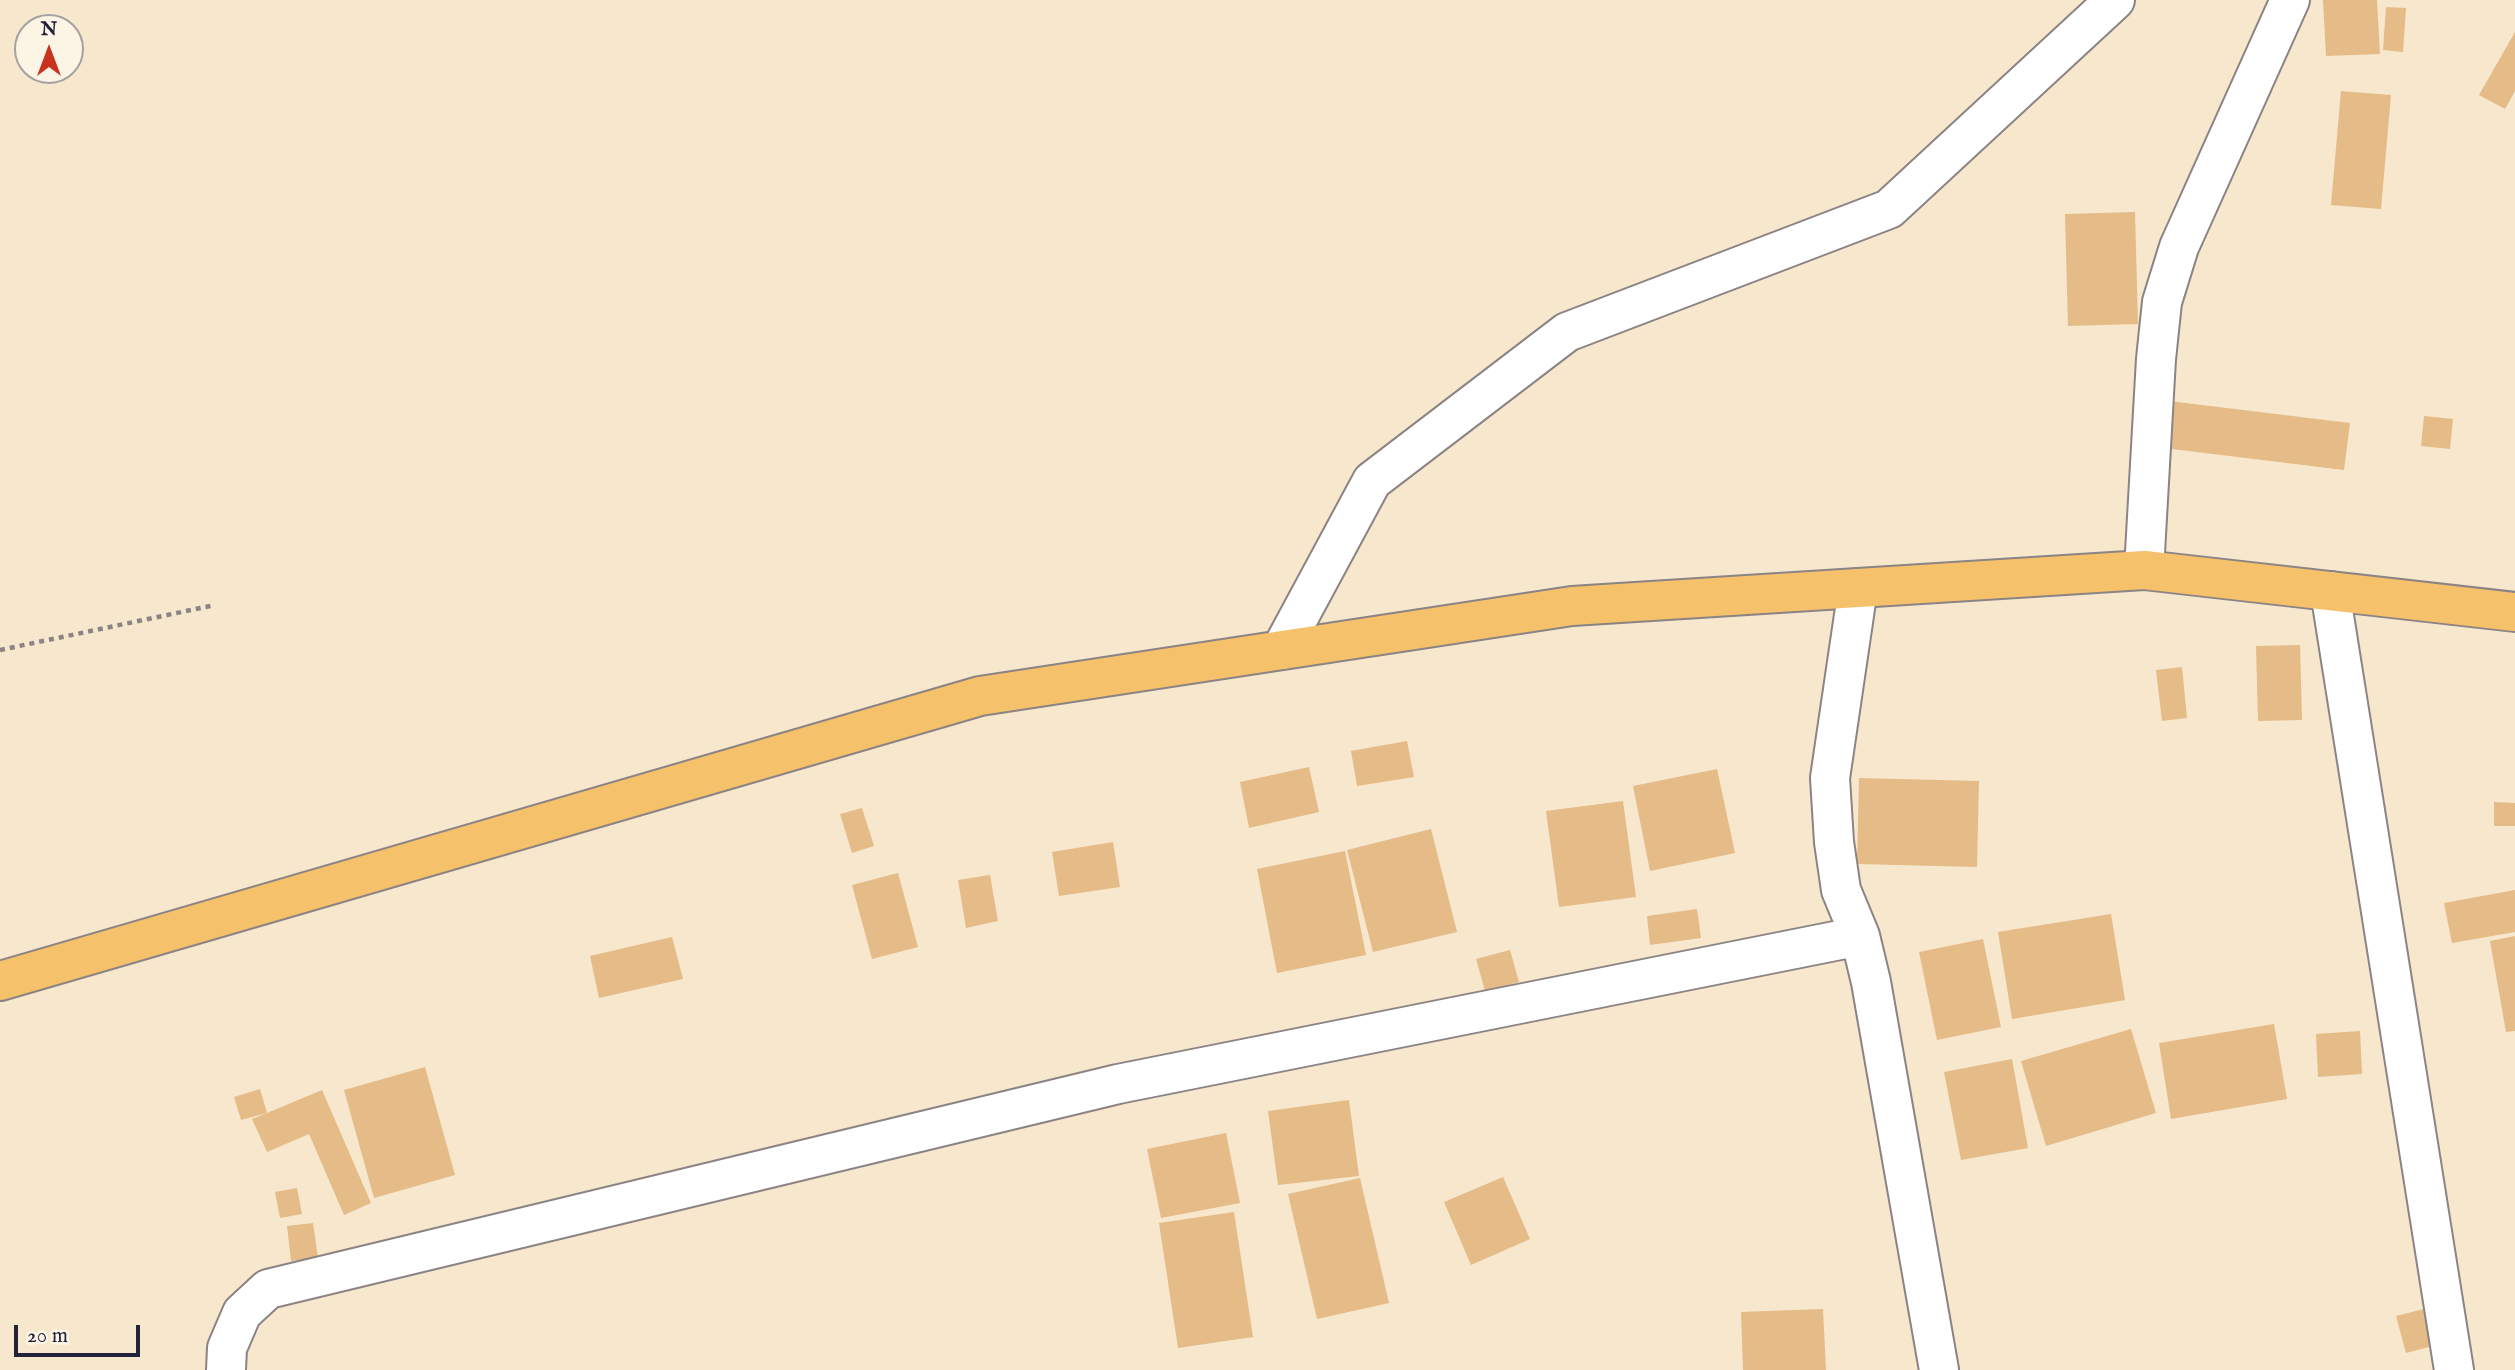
<!DOCTYPE html>
<style>
body{margin:0}
#map{position:relative;width:2515px;height:1370px;overflow:hidden;background:#f6e7cd;font-family:"IM FELL English",serif}
canvas{display:block}
.north{position:absolute;left:14px;top:14px;width:70px;height:70px;box-sizing:border-box;background:#fcf5e5;border:2px solid #a5a1a1;border-radius:50%;rotate:0deg;font-size:19px;font-weight:700;line-height:28px;text-align:center;color:#22223b}
.north::after{content:'';display:block;margin:auto;width:24px;height:32px;background:#c8321e;clip-path:polygon(50% 0,100% 100%,50% 72%,0 100%)}
.scale{position:absolute;left:14px;top:1325px;width:126px;height:32px;box-sizing:border-box;border:4px solid #22223b;border-top:0;padding-left:9px;font-size:21px;line-height:24px;white-space:nowrap;color:#22223b;-webkit-text-stroke:5px #fcf5e5;paint-order:stroke}
</style>
<div id="map">
<canvas width="2515" height="1370"></canvas>
<div class="north">N</div>
<div class="scale">20 m</div>
</div>
<script>
const c = document.querySelector('canvas').getContext('2d');
c.lineJoin = 'round';
function fillPath(path, color) {
  c.fillStyle = color;
  c.fill(path, 'evenodd');
}
function trace(path, color, width, dash) {
  c.strokeStyle = color;
  c.lineWidth = width;
  c.lineCap = dash ? 'butt' : 'round';
  c.setLineDash(dash || []);
  c.stroke(path);
}
const building = new Path2D(`
 M2323 0H2377L2380 54 2326 56Z
 M2386 7 2406 8 2403 52 2383 50Z
 M2515 32V91L2505 109 2479 95Z
 M2341 91 2391 95 2381 209 2331 205Z
 M2135 212 2138 324 2068 326 2065 214Z
 M2169 401 2350 423 2344 470 2164 448Z
 M2424 416 2453 419 2450 449 2421 446Z
 M2300 645 2302 720 2258 721 2256 646Z
 M2182 667 2187 718 2162 721 2156 670Z
 M1407 741 1414 777 1357 786 1351 751Z
 M1309 767 1319 812 1249 828 1240 782Z
 M1717 769 1735 853 1650 871 1633 786Z
 M1859 778 1979 781 1977 867 1857 864Z
 M1623 801 1636 897 1559 907 1546 811Z
 M2494 802 2515 803V826H2494Z
 M862 808 874 846 852 853 840 814Z
 M1431 829 1457 932 1373 952 1347 850Z
 M1113 842 1120 887 1059 896 1052 852Z
 M1345 851 1366 955 1277 973 1257 869Z
 M898 873 918 947 872 959 852 885Z
 M990 875 998 921 966 928 958 880Z
 M2515 890V932L2452 943 2444 903Z
 M1697 909 1701 938 1650 945 1647 916Z
 M2111 914 2125 1000 2012 1019 1998 932Z
 M2515 936V1031L2506 1032 2490 941Z
 M672 937 683 979 599 998 590 956Z
 M1983 939 2001 1027 1937 1040 1919 952Z
 M1510 950 1519 982 1485 991 1476 959Z
 M2274 1024 2287 1099 2171 1119 2159 1043Z
 M2131 1029 2156 1113 2046 1146 2021 1061Z
 M2360 1031 2362 1074 2318 1077 2316 1034Z
 M2012 1059 2028 1148 1961 1160 1944 1072Z
 M425 1067 455 1175 374 1198 344 1090Z
 M260 1089 267 1113 322 1090 371 1203 344 1215 309 1134 267 1152 252 1119 267 1113 241 1120 234 1097Z
 M1349 1100 1359 1176 1278 1185 1268 1111Z
 M1226 1133 1240 1203 1161 1218 1147 1149Z
 M1503 1177 1530 1239 1471 1265 1444 1202Z
 M1360 1178 1389 1303 1317 1319 1288 1194Z
 M297 1188 302 1214 280 1218 275 1192Z
 M1234 1212 1253 1337 1178 1348 1159 1223Z
 M313 1223 318 1258 291 1261 287 1226Z
 M1823 1309 1826 1370H1743L1741 1312Z
 M2424 1309 2433 1346 2406 1353 2396 1316Z`);
const path = new Path2D(`
 M0 650 215 605`);
const minor = new Path2D(`
 M2144 570 2156 359 2162 302 2179 247 2290 0
 M1858 588 1830 778 1834 842 1841 890 1860 936 1871 982 1939 1370
 M2330 591 2454 1370
 M1281 650 1372 481 1567 332 1889 209 2115 0
 M226 1370 227 1348 242 1313 268 1289 1118 1084 1860 936`);
const major = new Path2D(`
 M0 981 980 696 1572 606 2144 570 2515 612`);
fillPath(building, '#e5bb88');
trace(minor, '#8c8484', 42);
trace(major, '#8c8484', 42);
trace(path, '#8c8484', 4.5, [5, 5]);
trace(minor, '#fff', 38);
trace(major, '#f5c16b', 38);
</script>
